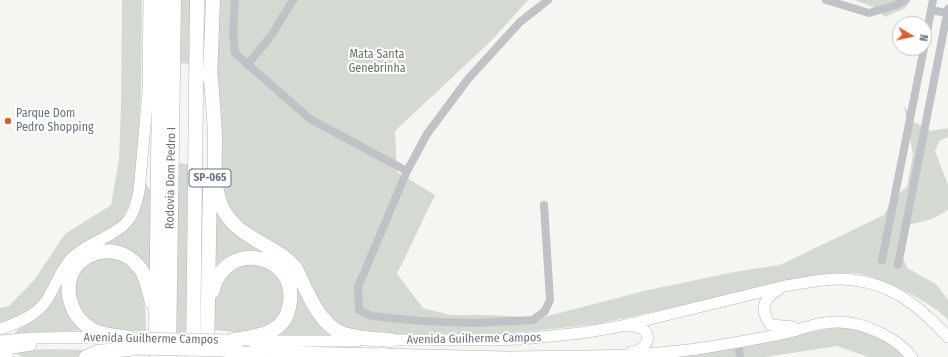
<!DOCTYPE html>
<style>
body{margin:0}
#map{position:relative;width:948px;height:357px;overflow:hidden;background:#f5f5f2;font-family:"Fira Sans Condensed",sans-serif}
canvas{display:block}
.north{position:absolute;left:892px;top:16px;width:40px;height:40px;box-sizing:border-box;background:#fff;border:1px solid #c2c7cd;border-radius:50%;rotate:99deg;font-size:11px;font-weight:700;line-height:16px;text-align:center;color:#677381}
.north::after{content:'';display:block;margin:auto;width:14px;height:18px;background:#d46233;clip-path:polygon(50% 0,100% 100%,50% 72%,0 100%)}
</style>
<div id="map">
<canvas width="948" height="357"></canvas>
<div class="north">N</div>
</div>
<script>
const c = document.querySelector('canvas').getContext('2d');
c.lineJoin = 'round';
function fillPath(path, color) {
  c.fillStyle = color;
  c.fill(path, 'evenodd');
}
function trace(path, color, width, dash) {
  c.strokeStyle = color;
  c.lineWidth = width;
  c.lineCap = dash ? 'butt' : 'round';
  c.setLineDash(dash || []);
  c.stroke(path);
}
function label(font, color, halo, rows, align = 'center') {
  c.font = font + ' "Fira Sans Condensed",sans-serif';
  c.lineWidth = 4;
  c.setLineDash([]);
  c.textBaseline = 'middle';
  c.strokeStyle = halo;
  c.fillStyle = color;
  for (const [text, x, y, turn = 0] of rows) {
    c.save();
    c.translate(x, y);
    c.rotate((+turn || 0) * Math.PI / 180);
    c.textAlign = isNaN(turn) ? turn : align;
    if (halo) c.strokeText(text, 0, 0);
    c.fillText(text, 0, 0);
    c.restore();
  }
}
const green = new Path2D(`
 M122 0H142L141 91 136 177 130 203 121 222 35 308 0 326V308L9 306 35 279 65 234 111 205 119 160 121 107Z
 M179 0H192L191 64 178 63Z
 M220 0H528L491 41 395 131 397 172 435 195 397 274 423 308 450 315H489L540 318 644 291 734 272 780 265 884 215 891 202 907 186 913 155 904 105 914 122 931 131 948 128V137L939 141 935 151 948 185V210L932 219 908 225 898 245 907 268 936 284 948 300V320C933 303 884 279 861 274 850 272 836 274 824 274L598 324 467 338 341 333 304 285 222 210 214 117Z
 M855 0H911L905 8 885 17 875 8Z
 M177 163 189 164 187 334H174Z
 M146 184 153 194 151 275 111 248 65 279 84 330 14 334 65 272 140 205Z
 M215 209 280 259 325 330 331 335 326 338H271L293 310 271 259 214 270Z
 M98 258C104 258 112 257 117 258 144 266 146 307 146 331H131L89 323 75 307 72 284 79 265Z
 M244 261C251 262 260 262 266 264 293 278 290 320 261 330 247 335 230 331 215 330L214 317V297L225 271Z
 M833 328H854L890 342 904 357H868L837 346 765 357H673Z
 M53 349 89 350 77 357H22L14 352 23 350Z`);
const street = new Path2D(`
 M235 0 233 33 235 53 310 119 407 171
 M826 0 869 13 896 5 905 0
 M931 10 947 13
 M924 47 933 0
 M247 65 271 36 293 0
 M544 205 550 300 545 311 533 320 473 323 421 321 371 316 359 310 358 287 407 171 427 134 468 79 520 22 548 0
 M882 260 924 48
 M898 265 948 9
 M738 342 740 357`);
const secondary = new Path2D(`
 M778 290C762 299 760 311 771 325L793 327
 M628 326C653 324 654 349 631 352
 M0 329C18 323 38 315 48 298 55 286 61 271 70 260 86 242 117 237 130 218 135 210 137 200 139 192L148 92 149 0
 M384 340H493L521 339 581 333 617 327 785 286C803 283 822 279 840 279 887 280 918 304 948 337
 M0 341 33 338 107 337
 M252 341H357
 M0 350 31 345
 M252 351 507 357
 M513 357C574 356 637 357 697 349 728 344 760 339 790 332 807 327 822 321 840 322 865 323 896 337 912 357`);
const highway = new Path2D(`
 M210 69C212 91 214 114 215 136 215 156 213 180 219 199 222 210 227 217 235 225 254 243 279 248 296 269 306 289 319 325 342 333 358 339 375 339 391 340
 M210 79 213 0
 M212 292C226 234 302 257 289 307 287 318 281 326 271 331 258 337 243 338 229 341
 M130 338C120 336 100 335 91 329 82 323 74 314 71 303 56 257 114 233 140 268 147 278 149 291 152 303
 M229 351 262 357
 M0 355 6 357
 M86 357 97 352 129 349
 M157 357 156 332 160 0
 M169 357 174 0
 M193 357 197 0
 M207 357 210 183
 M361 357 383 355`);
const secondaryBridge = new Path2D(`
 M135 338 224 340
 M134 349 223 351`);
const markers = [
 [8,121,4,"#d46233"]
];
const shields = [
 [210,178,42]
];
const shieldNames = [
 ["SP-065",210,178]
];
const parkNames = [
 ["Mata Santa",377,55],
 ["Genebrinha",377,69]
];
const poiNames = [
 ["Parque Dom",16,114],
 ["Pedro Shopping",16,128]
];
const streetNames = [
 ["Rodovia Dom Pedro I",171,178,-89],
 ["Avenida Guilherme Campos",151,339,1],
 ["Avenida Guilherme Campos",474,339,-1]
];
fillPath(green, '#d4dad2');
trace(secondary, '#b2b6ba', 12);
trace(highway, '#b2b5b8', 15);
trace(street, '#bfc2c6', 8);
trace(secondary, '#fff', 11);
trace(highway, '#fff', 14);
trace(secondaryBridge, '#b2b6ba', 12, []);
trace(secondaryBridge, '#fff', 11);
for (const [x, y, r, color] of markers) {
  const dot = new Path2D();
  dot.arc(x, y, r, 0, 2 * Math.PI);
  c.fillStyle = color;
  c.fill(dot);
  trace(dot, '#fff', 1.5);
}
for (const [x, y, w] of shields) {
  const box = new Path2D();
  box.roundRect(x - w / 2, y - 9, w, 18, 3);
  c.fillStyle = '#fff';
  c.fill(box);
  trace(box, '#677381', 1);
}
label('bold 11px', '#677381', null, shieldNames);
label('12px', '#687865', '#fff', parkNames);
label('12px', '#677381', '#fff', poiNames, 'left');
label('12px', '#677381', '#fff', streetNames);
</script>
